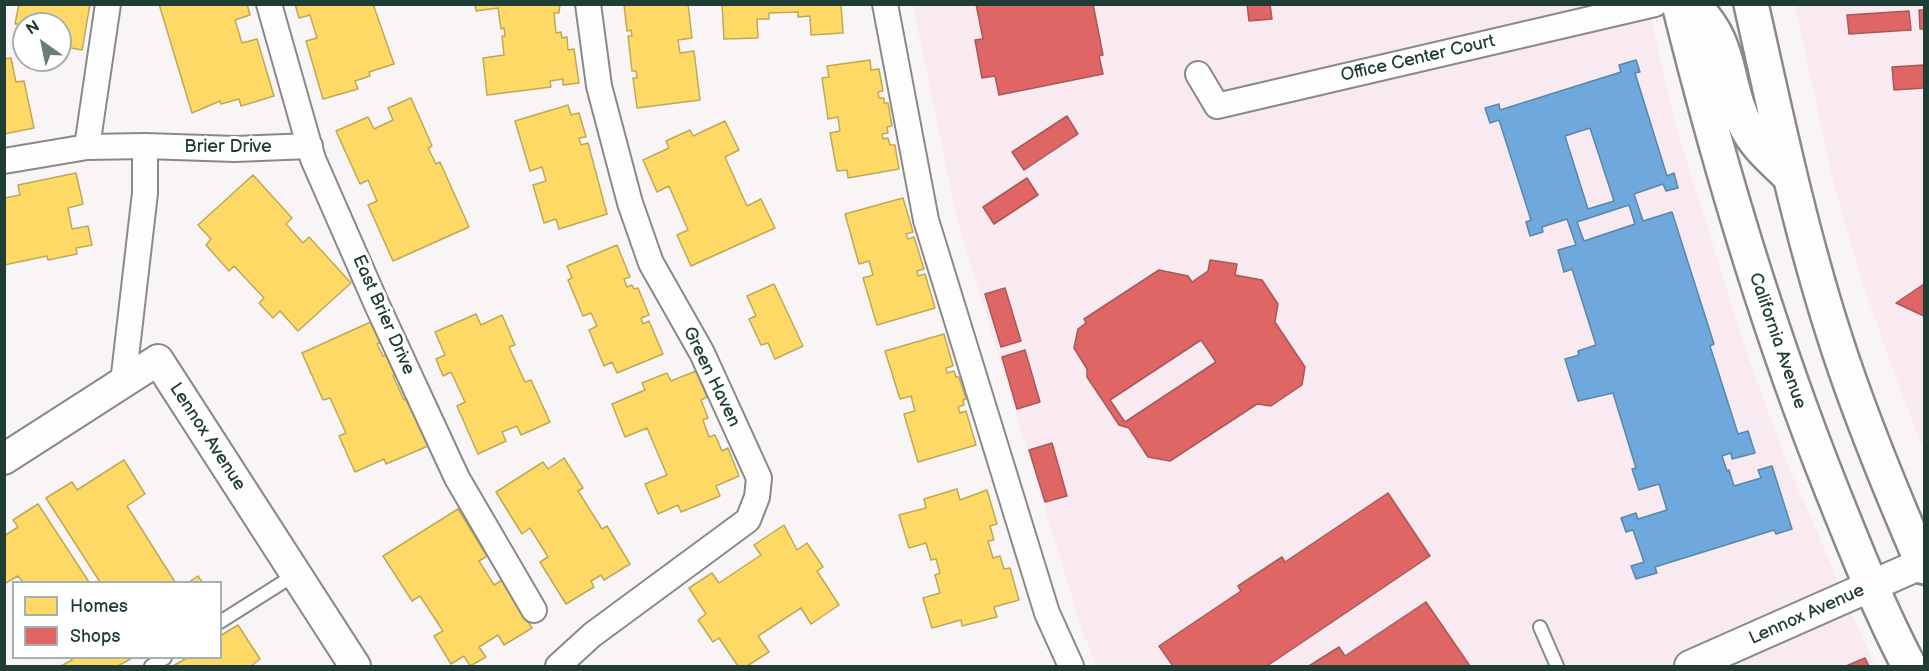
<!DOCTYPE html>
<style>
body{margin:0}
#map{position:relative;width:1929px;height:671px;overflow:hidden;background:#f9f4f6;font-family:"Balsamiq Sans",sans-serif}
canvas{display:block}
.frame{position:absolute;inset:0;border:6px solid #1f3d34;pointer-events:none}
.legend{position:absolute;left:12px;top:581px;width:210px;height:78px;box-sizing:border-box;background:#fff;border:2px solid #a5b1ae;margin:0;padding:8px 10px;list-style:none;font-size:18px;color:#1f3d34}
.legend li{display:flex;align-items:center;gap:12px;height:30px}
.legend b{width:30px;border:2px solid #a5b1ae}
.north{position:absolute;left:12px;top:12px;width:60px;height:60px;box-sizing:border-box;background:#fff;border:2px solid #a5b1ae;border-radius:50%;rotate:327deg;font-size:16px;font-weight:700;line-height:24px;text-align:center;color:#1f3d34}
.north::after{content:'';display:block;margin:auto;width:21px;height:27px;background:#6b7d78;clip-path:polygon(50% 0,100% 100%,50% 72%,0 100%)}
</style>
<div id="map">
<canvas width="1929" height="671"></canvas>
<div class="frame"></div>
<ul class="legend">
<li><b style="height:16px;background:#ffd966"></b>Homes</li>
<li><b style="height:16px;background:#e06666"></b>Shops</li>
</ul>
<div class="north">N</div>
</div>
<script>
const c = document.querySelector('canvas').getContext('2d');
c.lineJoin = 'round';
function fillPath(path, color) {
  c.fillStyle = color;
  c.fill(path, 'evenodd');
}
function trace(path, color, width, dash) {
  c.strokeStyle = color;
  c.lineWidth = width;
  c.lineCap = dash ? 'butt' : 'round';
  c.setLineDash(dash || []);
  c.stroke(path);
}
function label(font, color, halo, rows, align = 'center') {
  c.font = font + ' "Balsamiq Sans",sans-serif';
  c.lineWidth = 6;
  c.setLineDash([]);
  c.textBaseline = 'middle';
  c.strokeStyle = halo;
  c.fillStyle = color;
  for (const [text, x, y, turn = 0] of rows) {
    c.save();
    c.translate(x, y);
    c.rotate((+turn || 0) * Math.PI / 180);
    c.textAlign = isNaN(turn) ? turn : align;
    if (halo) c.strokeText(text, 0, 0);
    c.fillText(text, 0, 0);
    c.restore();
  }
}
const built = new Path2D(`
 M913 5H1648L1674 120 1745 348 1786 461 1875 666H1096L1081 627 957 219Z
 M1795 5H1924V451L1889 360 1859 271 1833 181Z`);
const homes = new Path2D(`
 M19 4H90L82 50 60 46V24H15Z
 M159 4H247L250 15 235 20 242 43 257 39 274 96 241 106 239 99 221 104 220 101 192 113Z
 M295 4H373L394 64 369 72 370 76 355 81 358 89 323 99 306 41 317 38 310 15 299 18Z
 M475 4H560L559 13H554L556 33 561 32 562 38 567 37 568 50 574 49 579 83 563 85V79L550 81 551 87 487 95 483 58 504 55 502 36H505L504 28 501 29 498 8 476 11Z
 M688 4 692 38 678 40 680 53 694 51 700 100 637 108 633 78H637L636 71H632L628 36H632L631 30 627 31 624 5Z
 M722 4H841L843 33 811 35 810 16 798 17V12L769 13V19H757L758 38 724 39Z
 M11 58 16 82 24 81 34 128 4 134V59Z
 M870 60 871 70 879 69 883 91 878 92 879 98H884V103H888L892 126 887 127 888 133 882 134 883 139 888 138 890 145H895L899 169 848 178 847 170 837 171 830 133 840 131 838 117 828 119 822 78 829 77 827 66Z
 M411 98 432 146 428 148 436 164 440 162 469 227 393 261 368 205 377 201 368 180 360 184 336 131 368 117 374 129 393 120 388 108Z
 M568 105 571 115 579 113 586 137 579 138 581 145 588 143 607 214 559 229 556 219 544 223 533 185 546 181 542 167 530 171 515 121Z
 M725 121 739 150 725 157 747 206 761 199 775 228 691 266 677 235 688 230 669 186 657 192 643 160 669 148 666 141 690 130 693 136Z
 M76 173 83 204 68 208 72 229 88 226 92 245 76 248 77 254 48 260 47 256 4 265V198L20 195 18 185Z
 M253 175 292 218 286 224 303 243 309 237 351 283 298 331 280 311 273 318 259 303 264 298 234 266 229 271 206 245 211 239 198 225Z
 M903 198 913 232 906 234 908 239 914 237 924 269 917 271 918 276 925 274 935 308 877 325 863 278 873 275 869 261 859 264 845 214Z
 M617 245 630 277 624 279 627 287 632 285 634 289 638 288 649 315 641 318 643 324 649 321 663 354 617 373 612 362 604 366 589 330 597 326 591 313 583 316 568 280 572 278 567 266Z
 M774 284 803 346 775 359 768 343 761 345 749 319 756 316 747 296Z
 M476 314 481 325 502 315 515 345 509 347 525 382 531 380 550 422 521 435 517 426 502 432 506 441 478 454 457 406 465 402 451 372 443 376 436 359 445 355 435 332Z
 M375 320 384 341 377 344 383 356 389 354 398 374 393 376 404 400 409 398 428 446 386 464 384 459 355 472 339 436 346 433 330 398 323 400 302 353Z
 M944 334 953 366 946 368 947 373 954 371 956 377H959L966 399 963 400 964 405 958 407 960 413 966 411 976 445 918 462 904 414 915 411 911 396 900 399 885 351Z
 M696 371 707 397 701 400 708 418 703 420 709 437 715 435 722 451 728 448 739 476 716 486 720 496 681 512 678 505 658 514 645 484 667 475 647 428 625 437 612 404 645 390 642 383 667 373 671 381Z
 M564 458 583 488 578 491 602 529 607 526 630 564 604 580 601 575 591 581 594 587 566 604 540 562 548 557 530 528 522 534 496 492 543 462 548 469Z
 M124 460 145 494 127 506 175 582H100L46 498 72 482 77 490Z
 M957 489 960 500 987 490 997 524 990 526 994 540 988 541 993 558 1000 556 1004 569 1010 568 1019 600 994 607 997 617 962 626 961 620 932 628 923 598 940 593 935 575 940 573 936 559 931 560 926 543 909 548 899 515 926 508 924 499Z
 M38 504 89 582H23L18 576 4 584V536L18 527 13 520Z
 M458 509 487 556 479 561 494 585 502 580 532 628 504 645 498 635 479 647 486 657 470 666 464 656 451 664 434 636 443 631 420 596 412 601 383 556Z
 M784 525 797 550 807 543 823 567 817 571 839 605 811 624 801 608 758 636 769 652 747 666H738L719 638 713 642 698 620 706 614 689 588 712 573 719 583 761 555 754 545Z
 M198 576 202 582H189Z
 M238 625 260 659 251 666H173L187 658H220V636Z
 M71 658H132L118 666H61L72 660Z`);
const shops = new Path2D(`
 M976 4H1093L1103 55 1099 56 1103 74 999 95 995 76 982 78 975 40 983 39Z
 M1247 4H1270L1272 19 1249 21Z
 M1919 10H1924V29H1920Z
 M1909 11 1911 30 1849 34 1847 15Z
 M1924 65V88L1894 90 1892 67Z
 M1067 116 1078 134 1024 170 1012 152Z
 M1027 178 1038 195 994 224 983 207Z
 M1210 260 1237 264 1235 275 1262 280 1278 304 1275 322 1305 367 1302 385 1271 406 1257 404 1170 461 1148 457 1129 428 1119 425 1087 377V369L1074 348 1078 329 1086 323 1084 319 1159 270 1188 276 1192 282 1208 271ZM1201 340 1216 362 1125 422 1110 400Z
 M1924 284V316L1896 303Z
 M1005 288 1021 341 1001 347 985 294Z
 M1025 350 1040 402 1017 409 1002 357Z
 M1052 443 1067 496 1045 502 1029 450Z
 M1388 493 1430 556 1267 666H1173L1159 646 1241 591 1238 586 1282 557 1285 562Z
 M1426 602 1470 666H1309L1339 647 1345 656Z
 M1865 658 1869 666H1846Z`);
const schools = new Path2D(`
 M1636 60 1640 72 1635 73 1667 176 1674 173 1678 188 1666 191 1663 184 1634 194 1643 221 1672 212 1714 344 1710 346 1738 434 1748 431 1755 453 1732 459 1731 453 1722 456 1727 471 1729 470 1734 486 1761 478 1758 470 1772 466 1792 529 1776 534 1774 530 1655 567 1657 573 1636 579 1631 566 1644 562 1633 530 1626 532 1621 518 1636 513 1638 519 1667 510 1659 484 1639 490 1632 469 1636 468 1613 393 1578 401 1565 359 1579 355 1578 351 1596 345 1572 269 1564 272 1558 250 1576 245 1567 219 1542 227 1543 232 1530 236 1526 222 1531 220 1499 120 1490 123 1485 108 1499 104 1500 110 1621 72 1619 65ZM1590 128 1614 201 1588 209 1565 136ZM1629 205 1635 224 1584 241 1577 222Z`);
const service = new Path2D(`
 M220 622 296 574
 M1540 627 1557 666
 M151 666 165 658`);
const minor = new Path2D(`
 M269 4 313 159 377 305 457 478 534 610
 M885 4 926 220 1047 613 1071 666
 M1198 74 1217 106 1655 4
 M87 147 108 4
 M4 161 87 147 145 146
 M123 383 145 193V146L235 149 310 146
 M558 666 592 635 748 520 757 497 759 478 702 353 651 263 630 203 599 86 588 4`);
const tertiary = new Path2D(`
 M4 459 158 360 355 666
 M1690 666 1923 563`);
const primary = new Path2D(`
 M1679 4C1720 169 1768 330 1831 488 1855 548 1879 609 1909 666
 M1691 4C1735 42 1723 85 1748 130 1758 148 1774 161 1788 175
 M1751 4C1776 115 1799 226 1834 335 1859 414 1891 491 1924 567`);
const streetNames = [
 ["Office Center Court",1418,59,-13],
 ["Brier Drive",228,147],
 ["East Brier Drive",383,315,66],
 ["California Avenue",1777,341,71],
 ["Green Haven",711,377,64],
 ["Lennox Avenue",207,437,57],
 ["Lennox Avenue",1807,615,-24]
];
fillPath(built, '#f9e9f0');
fillPath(homes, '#ffd966');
trace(homes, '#bcaa57', 1.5);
fillPath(shops, '#e06666');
trace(shops, '#a65a57', 1.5);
fillPath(schools, '#6fa8dc');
trace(schools, '#5788aa', 1.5);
trace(service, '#878a89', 16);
trace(minor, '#878a89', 28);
trace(tertiary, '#878a89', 34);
trace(primary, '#878a89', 38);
trace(service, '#fefdfe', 12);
trace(minor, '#fefdfe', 24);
trace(tertiary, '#fefdfe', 30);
trace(primary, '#fefdfe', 33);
label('18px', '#1f3d34', '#fff', streetNames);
</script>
